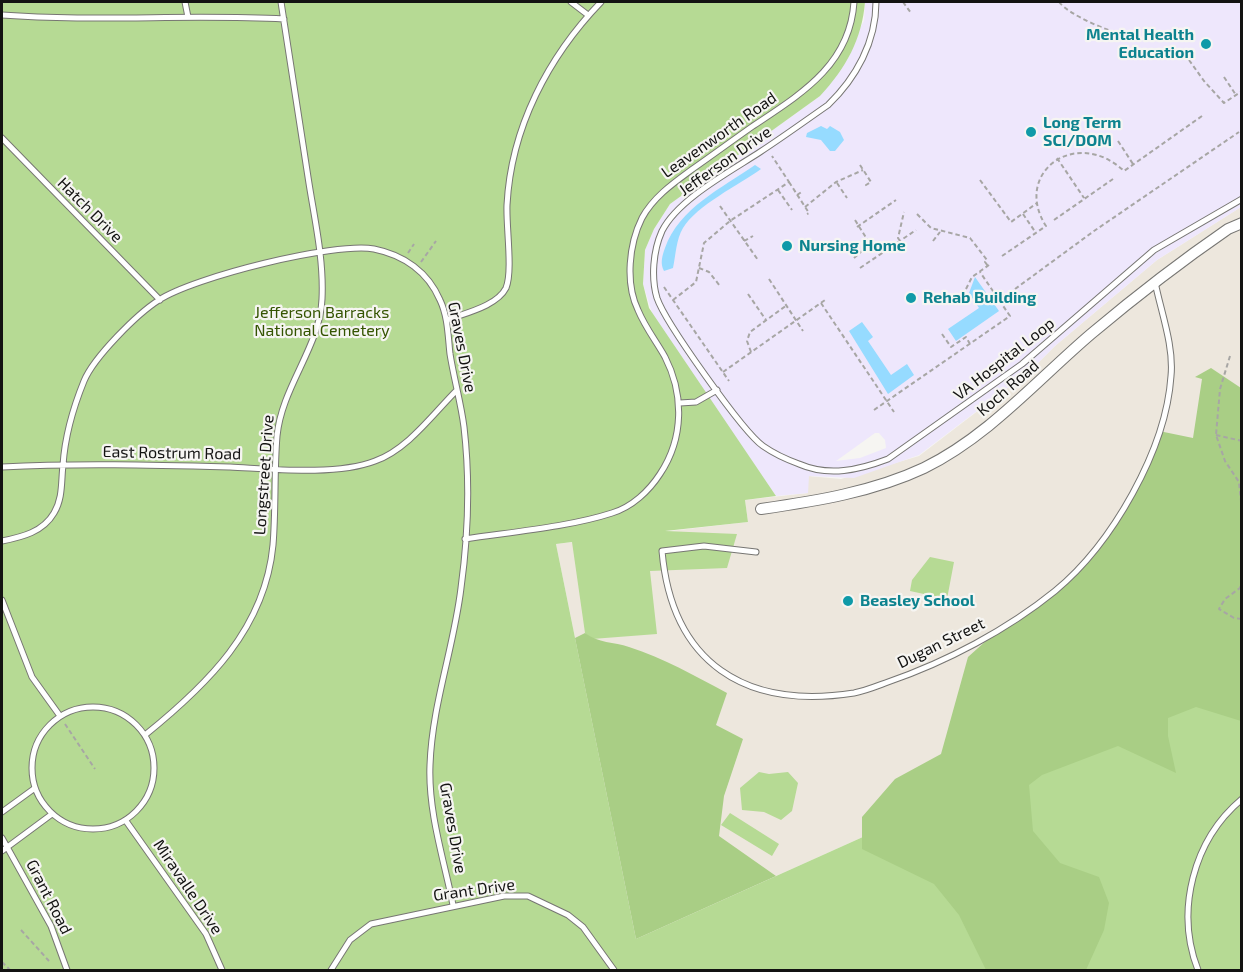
<!DOCTYPE html>
<style>
body{margin:0}
#map{position:relative;width:1243px;height:972px;overflow:hidden;background:#f6f5f2;font-family:"Exo 2",sans-serif}
canvas{display:block}
.frame{position:absolute;inset:0;border:3px solid #131312;pointer-events:none}
</style>
<div id="map">
<canvas width="1243" height="972"></canvas>
<div class="frame"></div>
</div>
<script>
const c = document.querySelector('canvas').getContext('2d');
c.lineJoin = 'round';
function fillPath(path, color) {
  c.fillStyle = color;
  c.fill(path, 'evenodd');
}
function trace(path, color, width, dash) {
  c.strokeStyle = color;
  c.lineWidth = width;
  c.lineCap = dash ? 'butt' : 'round';
  c.setLineDash(dash || []);
  c.stroke(path);
}
function label(font, color, halo, rows, align = 'center') {
  c.font = font + ' "Exo 2",sans-serif';
  c.lineWidth = 4.5;
  c.setLineDash([]);
  c.textBaseline = 'middle';
  c.strokeStyle = halo;
  c.fillStyle = color;
  for (const [text, x, y, turn = 0] of rows) {
    c.save();
    c.translate(x, y);
    c.rotate((+turn || 0) * Math.PI / 180);
    c.textAlign = isNaN(turn) ? turn : align;
    if (halo) c.strokeText(text, 0, 0);
    c.fillText(text, 0, 0);
    c.restore();
  }
}
const built = new Path2D(`
 M1241 207V667L636 939 556 544 748 522 745 500 808 493V476L841 479 919 456 1031 370 1055 346 1157 260Z`);
const medical = new Path2D(`
 M865 2H1241V207L1157 260 1055 346 1031 370 919 455 854 478 809 476 808 493 776 496 654 319 643 284 645 250 654 229 670 204 820 96 864 21Z`);
const green = new Path2D(`
 M2 2H865C862 39 846 68 820 96L670 204 654 229 645 250 643 284 649 308 776 496 745 500 748 522 665 531 737 534 727 568 650 571 657 634 592 639 585 633 572 542 556 544 636 939 1241 667V970H2Z
 M930 557 954 562 947 599 910 591 912 580Z
 M759 772 769 774 788 772 798 783 792 811 781 820 764 812 742 810 740 788Z
 M730 813 779 844 772 856 721 825Z`);
const forest = new Path2D(`
 M1211 368 1241 388V721L1196 707 1168 718V736L1176 773 1118 746 1042 775 1029 785 1033 831 1060 863 1099 877 1109 903 1104 930 1086 970H986L959 915 934 884 862 849V817L895 779 941 754 968 657 997 631 1062 587 1121 513 1159 431 1193 438 1202 379 1195 377Z
 M585 633C598 643 614 642 629 647 664 658 695 676 727 693L716 725 743 739 724 796 719 836 776 876 636 939 575 638Z`);
const water = new Path2D(`
 M821 126 827 129 830 126 840 132 844 140 835 151H830L821 140 806 137 807 133Z
 M755 165 761 169C740 184 696 206 683 228 676 240 676 254 673 268L664 271C660 264 662 256 665 248 679 208 722 188 755 165Z
 M975 277 999 311 956 341 948 329 979 308 969 293Z
 M862 322 873 337 868 341 891 375 907 364 914 375 888 394 849 331Z`);
const pier = new Path2D(`
 M875 433H879L885 440 886 448 860 458 836 461Z`);
const path = new Path2D(`
 M903 2 911 13
 M1059 2C1069 15 1109 32 1126 35
 M1189 60 1204 81 1224 103 1242 91
 M1224 77 1236 95
 M1118 141 1133 164
 M1057 158 1084 198
 M860 165 871 182 866 185 868 187
 M980 180 1011 222 1037 203
 M789 182 809 213 807 214
 M837 183 847 198
 M778 190 792 210
 M797 195 803 191
 M720 206 758 260
 M805 207 836 182 863 170
 M917 214 931 228 970 238 987 260 985 262 988 266
 M1023 214 1036 233
 M1054 220 1113 179
 M744 241 753 236
 M900 241 898 238 904 212
 M933 241 940 232
 M408 253 414 244
 M1002 256 1046 226C1012 173 1076 126 1124 171L1202 116
 M854 258 870 244 855 220
 M421 262 436 241
 M699 268 709 272 720 286
 M860 268 916 230
 M769 279 803 331
 M664 287 729 381
 M966 289 972 277 989 265
 M1015 289 1094 231 1239 132
 M748 294 766 320
 M673 300 696 282 704 243 730 221 789 182 772 156
 M821 303 894 412
 M942 334 951 347 966 337 970 344
 M751 352 747 341 750 332 787 305
 M1230 356 1220 389 1216 435 1225 461 1239 482 1242 511
 M723 372 825 300
 M874 410 1010 316 980 272
 M1216 435 1242 441
 M1242 579 1240 588 1225 599 1219 609 1234 618 1242 619
 M65 724 95 769
 M21 930 49 961
 M2 962 10 970`);
const service = new Path2D(`
 M185 2 188 17
 M571 2 588 15
 M876 2C876 42 856 78 828 105 805 121 783 137 760 152 731 171 678 199 662 231 653 251 651 278 657 298 665 322 743 432 763 446 773 453 788 460 799 464 829 477 859 470 888 459L1022 364 1154 250 1242 199
 M2 15C95 22 190 14 284 19
 M2 138 160 300
 M447 320C465 313 497 306 506 288 513 271 506 227 507 205 511 128 548 57 601 2
 M680 403 696 402 717 390
 M2 467C77 463 153 465 230 467 271 469 336 476 375 461 408 449 432 415 457 390
 M465 539C511 532 569 527 612 513 632 507 649 491 660 474 684 438 684 394 665 357 656 341 645 327 638 310 625 283 629 244 642 218 654 196 675 182 694 168 714 154 733 140 753 126 801 94 850 65 854 2
 M2 541C22 537 43 532 54 513 63 498 61 482 63 465 65 436 73 408 84 381 94 357 137 314 159 300 194 277 334 242 374 249 404 255 428 272 440 300 448 317 448 336 450 354 454 379 461 403 464 427 470 479 468 537 461 588 454 647 432 705 430 765 428 812 444 860 453 905
 M756 552 704 546 662 551C672 663 745 710 854 693 865 691 877 686 888 682 946 662 1007 630 1055 591 1112 544 1166 450 1171 376 1174 346 1161 312 1155 282
 M2 600 32 677 60 716
 M32 768a61 61 0 1 1 122 0a61 61 0 1 1-122 0Z
 M145 735C207 685 265 629 273 545 276 509 274 472 277 436 282 386 320 347 322 299 324 258 314 217 308 177 299 118 290 60 281 2
 M2 812 35 788
 M126 821 206 934 222 970
 M2 838 51 926 67 970
 M2 851 52 814
 M331 970 350 940 371 924 504 896H528L568 915 583 927 614 970
 M1198 970C1175 911 1193 840 1242 799`);
const minor = new Path2D(`
 M761 509C816 501 873 492 924 468 989 436 1037 380 1091 334 1135 297 1180 262 1228 229L1242 223`);
const pathBridge = new Path2D(`
 M857 227 896 200`);
const markers = [
 [1206,44,6,"#0f9aa8"],
 [1031,132,6,"#0f9aa8"],
 [787,246,6,"#0f9aa8"],
 [911,298,6,"#0f9aa8"],
 [848,601,6,"#0f9aa8"]
];
const cultureNames = [
 ["Mental Health",1194,35,"right"],
 ["Education",1194,53,"right"],
 ["Long Term",1043,123],
 ["SCI/DOM",1043,141],
 ["Nursing Home",799,246],
 ["Rehab Building",923,298],
 ["Beasley School",860,601]
];
const streetNames = [
 ["Leavenworth Road",719,135,-35],
 ["Jefferson Drive",725,161,-35],
 ["Hatch Drive",90,210,45],
 ["Graves Drive",462,347,79],
 ["VA Hospital Loop",1004,359,-38],
 ["Koch Road",1008,388,-41],
 ["East Rostrum Road",172,453,1],
 ["Longstreet Drive",264,475,-86],
 ["Dugan Street",941,643,-26],
 ["Graves Drive",453,828,80],
 ["Miravalle Drive",188,887,56],
 ["Grant Drive",474,890,-8],
 ["Grant Road",49,897,63]
];
const parkNames = [
 ["Jefferson Barracks",322,313],
 ["National Cemetery",322,331]
];
fillPath(built, '#ede7dd');
fillPath(medical, '#eee7fc');
fillPath(green, '#b6da94');
fillPath(forest, '#a9ce85');
fillPath(water, '#96dbff');
fillPath(pier, '#f6f5f2');
trace(service, '#777673', 7);
trace(minor, '#777673', 12);
trace(path, '#a7a6a4', 2, [4.5, 3]);
trace(service, '#fff', 5);
trace(minor, '#fff', 10);
trace(pathBridge, '#a7a6a4', 2, [4.5, 3]);
for (const [x, y, r, color] of markers) {
  const dot = new Path2D();
  dot.arc(x, y, r, 0, 2 * Math.PI);
  c.fillStyle = color;
  c.fill(dot);
  trace(dot, '#f6f5f2', 2);
}
label('bold 16px', '#0d838f', '#f6f5f2', cultureNames, 'left');
label('16px', '#131312', '#f6f5f2', streetNames);
label('16px', '#345401', '#f6f5f2', parkNames);
</script>
